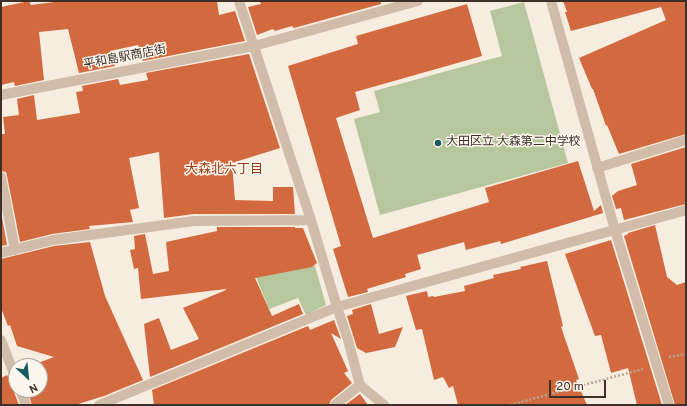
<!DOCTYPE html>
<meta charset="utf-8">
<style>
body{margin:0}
#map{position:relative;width:687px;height:406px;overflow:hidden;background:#f6ecdf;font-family:Overpass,sans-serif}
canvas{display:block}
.frame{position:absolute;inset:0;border:2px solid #3c3029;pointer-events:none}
.north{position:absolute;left:8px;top:358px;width:40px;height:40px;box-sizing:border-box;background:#fcf6ed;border:1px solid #afa79f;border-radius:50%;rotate:153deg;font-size:11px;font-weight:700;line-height:16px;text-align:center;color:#3c3029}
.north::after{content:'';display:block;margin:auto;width:14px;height:18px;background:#195b64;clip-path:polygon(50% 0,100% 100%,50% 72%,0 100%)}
.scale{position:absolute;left:549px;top:380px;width:57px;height:18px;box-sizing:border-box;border:2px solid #3c3029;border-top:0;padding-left:5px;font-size:12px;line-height:14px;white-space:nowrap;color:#3c3029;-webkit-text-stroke:3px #fcf6ed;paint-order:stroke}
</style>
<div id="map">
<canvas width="687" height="406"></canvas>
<div class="frame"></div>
<div class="north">N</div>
<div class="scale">20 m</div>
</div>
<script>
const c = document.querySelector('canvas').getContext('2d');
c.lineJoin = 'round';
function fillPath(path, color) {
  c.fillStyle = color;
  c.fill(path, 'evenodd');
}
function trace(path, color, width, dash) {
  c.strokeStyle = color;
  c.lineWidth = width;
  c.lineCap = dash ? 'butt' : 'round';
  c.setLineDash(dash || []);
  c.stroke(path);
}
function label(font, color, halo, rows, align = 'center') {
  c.font = font + ' Overpass,"Noto Sans JP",sans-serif';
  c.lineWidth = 3;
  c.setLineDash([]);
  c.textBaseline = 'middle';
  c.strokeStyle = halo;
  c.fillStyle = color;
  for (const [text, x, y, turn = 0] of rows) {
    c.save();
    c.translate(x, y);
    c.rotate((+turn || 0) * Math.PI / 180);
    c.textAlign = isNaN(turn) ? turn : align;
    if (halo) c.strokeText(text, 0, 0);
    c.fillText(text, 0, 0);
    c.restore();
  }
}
const green = new Path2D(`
 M524 2 568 163 380 215 354 119 380 112 374 91 502 56 490 11Z
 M315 266 326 305 306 315 298 298 269 309 256 277Z`);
const building = new Path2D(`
 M29 1 31 5 62 1H217L219 15 235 11 245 41 143 61 138 45 110 51 115 66 79 73 68 29 39 32 44 80 15 86 14 82 1 85V7Z
 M260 1H381V4L294 28 292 26 275 31 273 29 257 35 248 7 261 4Z
 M563 1H686V134L619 154 607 125 606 126 593 89H592L579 58 666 20 661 7 571 31 565 12H567Z
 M467 4 482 56 355 92 360 110 336 118 373 238 489 202 485 188 578 161 594 211 601 205 603 213 501 244 500 241 466 250 464 242 417 255 421 269 405 274 406 277 367 289 368 292 348 297 333 249 341 246 288 66 358 44 356 36Z
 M249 54 280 148 232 163 235 200 273 201V187H293L295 214H194L164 218 159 152 129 158 139 208 130 210 133 222 89 226 90 229 52 234 20 242 7 176 6 172 1 171V134H5L3 117 19 115 17 99 34 95 37 120 80 113 76 92 83 91 82 86 118 79 120 85 148 80 146 73Z
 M686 147V204L624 220 621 208 616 209 612 196 618 191 637 185 631 164Z
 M1 212 7 245 1 246Z
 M655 225 667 277 677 285 686 282V405H675L624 236 628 234V233Z
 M217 227H295V228H303L317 263 312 267 255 278 272 316 299 304 303 314 150 377 144 324 159 318 171 350 199 339 183 308 226 290V289L141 299 138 268 134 269 130 250 135 249 134 236 145 234 153 274 169 271 166 242 217 231Z
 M611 240 662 405H637L628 368 611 373 601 335 595 336 565 254Z
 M90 242 105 296 143 380 104 396 75 405H32L27 390H40V366H30L54 357 17 346 10 325 8 326 1 308V259L54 246Z
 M547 261 563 326 561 327 579 379 576 380 587 405H458L453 386 449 388 443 377 434 380 422 329 416 330 406 296 427 291 428 297 433 296 434 297 465 291 464 286 494 278 493 275 521 269 520 267Z
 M371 304 379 334 403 327 395 347 366 353 357 348 347 316 353 314 352 310Z
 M334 320 341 339 331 333 348 371 344 373 352 383 331 400 329 405H154L152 390 308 326 310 330Z
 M7 375 12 384 16 385 14 389V392L19 405H1V378Z
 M360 394 368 405H345Z`);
const path = new Path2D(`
 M669 357 686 354
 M510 405 643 369`);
const lane = new Path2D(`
 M597 168 686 140
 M1 340 16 379
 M20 390 26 405`);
const street = new Path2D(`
 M239 1 311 220 337 307 348 340 360 385 384 405
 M551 1 615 230 669 405
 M1 95 254 46 418 1
 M1 177 15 250
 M1 253 53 240 194 221 311 220
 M99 405 337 307 686 210
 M335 405 360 385`);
const markers = [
 [438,143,4,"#195b64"]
];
const streetNames = [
 ["平和島駅商店街",125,58,-11]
];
const poiNames = [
 ["大田区立 大森第二中学校",446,143]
];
const neighbourhoodNames = [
 ["大森北六丁目",224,170]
];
fillPath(green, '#b7c79d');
fillPath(building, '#d36a3f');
trace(path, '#bca693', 2.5, [2, 2]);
trace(lane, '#d0bca9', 10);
trace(street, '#d0bca9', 10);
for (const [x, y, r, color] of markers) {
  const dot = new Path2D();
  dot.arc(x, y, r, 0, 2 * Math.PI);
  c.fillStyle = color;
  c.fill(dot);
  trace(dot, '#fcf6ed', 1.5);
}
label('12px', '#3c3029', '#fcf6ed', streetNames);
label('12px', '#3c3029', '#fcf6ed', poiNames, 'left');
label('13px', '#953c18', '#fcf6ed', neighbourhoodNames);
</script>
